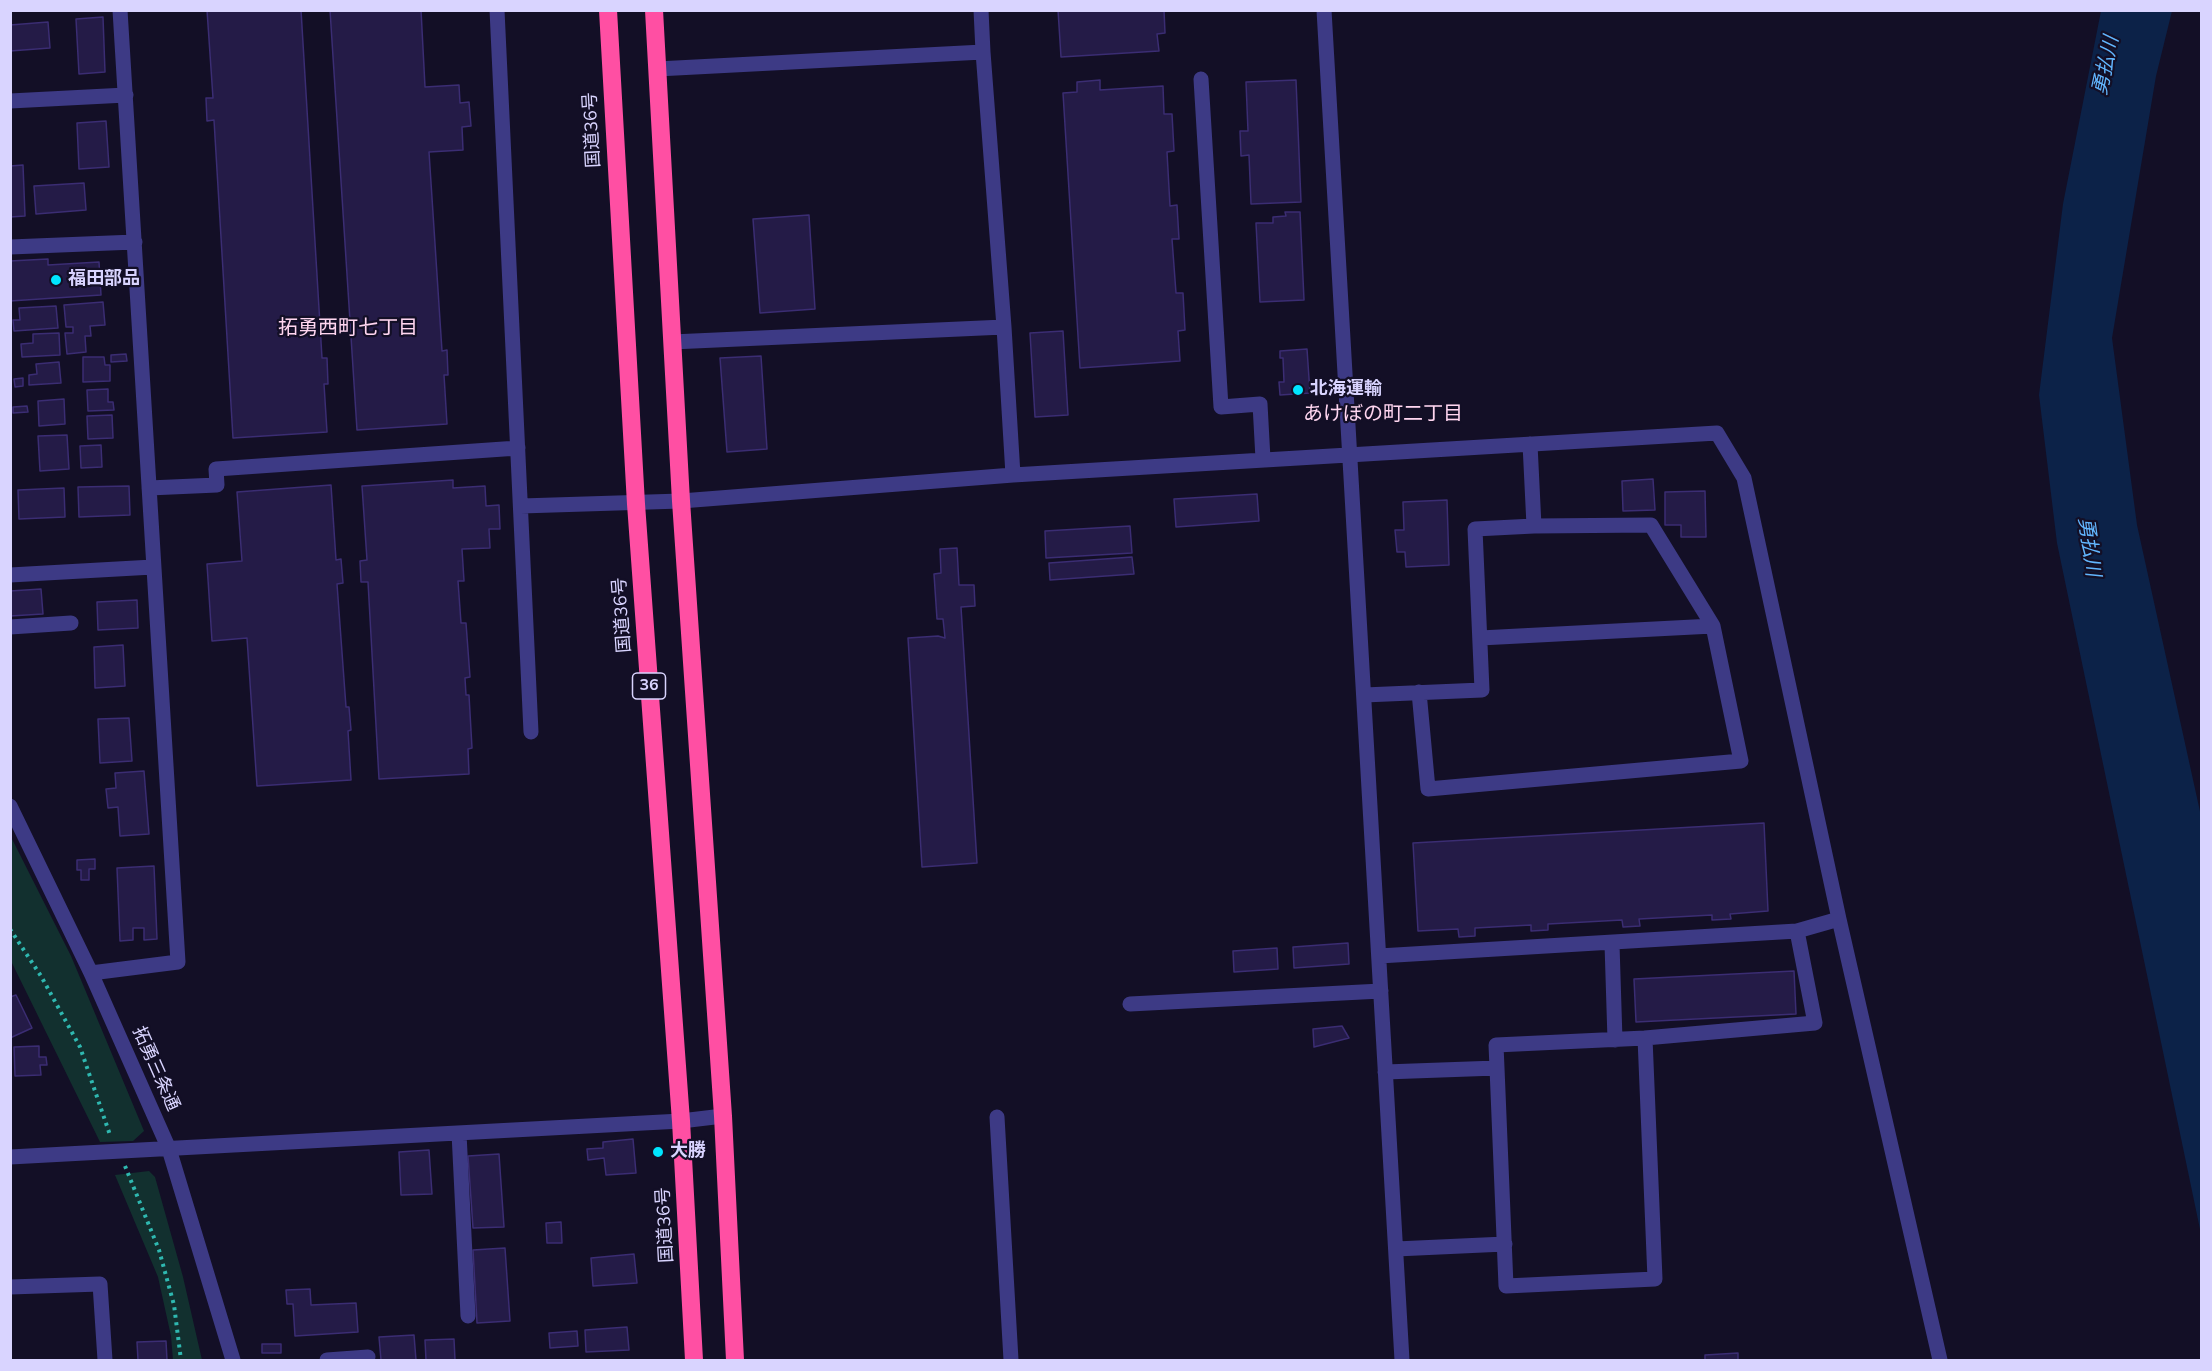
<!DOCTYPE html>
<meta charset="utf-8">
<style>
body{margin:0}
#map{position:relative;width:2212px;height:1371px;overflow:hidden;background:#130f26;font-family:"Nunito Sans",sans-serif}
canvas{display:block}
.frame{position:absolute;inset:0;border:12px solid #d9d4ff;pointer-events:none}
</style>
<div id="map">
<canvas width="2212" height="1371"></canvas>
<div class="frame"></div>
</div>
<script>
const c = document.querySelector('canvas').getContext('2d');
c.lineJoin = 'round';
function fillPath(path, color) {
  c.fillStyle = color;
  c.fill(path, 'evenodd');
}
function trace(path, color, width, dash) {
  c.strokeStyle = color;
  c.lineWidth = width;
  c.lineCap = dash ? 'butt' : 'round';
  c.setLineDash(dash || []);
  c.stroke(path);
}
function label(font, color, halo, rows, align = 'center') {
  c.font = font + ' "Nunito Sans","Noto Sans JP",sans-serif';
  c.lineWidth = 4.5;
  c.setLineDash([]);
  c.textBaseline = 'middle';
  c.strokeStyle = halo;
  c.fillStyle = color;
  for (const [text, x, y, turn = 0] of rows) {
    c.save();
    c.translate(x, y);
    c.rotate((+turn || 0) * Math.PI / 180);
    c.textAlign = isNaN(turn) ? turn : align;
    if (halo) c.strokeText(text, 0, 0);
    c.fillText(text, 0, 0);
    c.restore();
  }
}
const green = new Path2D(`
 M10 835 71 956 144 1131 133 1141 100 1142 11 961Z
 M149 1171 155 1177 183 1277 202 1360H173L171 1336 158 1277 115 1175Z`);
const water = new Path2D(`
 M2101 11H2172L2156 76 2112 338 2137 525 2201 816V1234L2057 543 2039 395 2063 204Z`);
const building = new Path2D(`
 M207 10H301L322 358H327L328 384H324L327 432 233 438 214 120 207 121 206 98H213Z
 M330 10H421L425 87 459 85 460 103 469 102 471 126 462 127 463 150 429 152 442 351 447 350 448 375H444L447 424 357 430Z
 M1058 10H1164L1165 33 1157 34 1159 51 1061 57Z
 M103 17 105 72 79 74 76 19Z
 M48 22 50 48 10 51V25Z
 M1100 80V90L1163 86 1164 114H1172L1174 151 1167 152 1170 206 1177 205 1179 239H1172L1176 293H1183L1185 330 1178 331 1180 361 1080 368 1063 93 1077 92V82Z
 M1296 80 1301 202 1251 204 1249 155 1241 156 1240 131H1248L1246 82Z
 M106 121 109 167 79 169 77 123Z
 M23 165 25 216 10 217V166Z
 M84 183 86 210 36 214 34 186Z
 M1285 212H1300L1304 300 1260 302 1256 223H1273V217L1286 216Z
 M809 215 815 309 760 313 753 219Z
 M48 259V265L99 262 101 295 10 301V261Z
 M103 302 105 325 90 326 91 336H85L86 352 67 354 65 333H73V327H66L64 305Z
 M56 306 58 328 14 331 13 320H20L19 308Z
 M1063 331 1068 415 1035 417 1030 333Z
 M59 333 60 355 22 357 21 344 33 343V334Z
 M1307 349 1310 393 1280 395 1279 382H1284L1283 358H1280V351Z
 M126 354 127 361 111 362V355Z
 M761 356 767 449 727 452 720 358Z
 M83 357H104L105 365H110V381L83 382Z
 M59 362 61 383 29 385V375L37 374 36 364Z
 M23 378V386L15 387 14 379Z
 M108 389V402H113L114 410 88 411 87 390Z
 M64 399 65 424 39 426 38 401Z
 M27 406 28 412 13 413V407Z
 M112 415 113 438 88 439 87 416Z
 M67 435 69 469 40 471 38 436Z
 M101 445 102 467 81 468 80 446Z
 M1653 479 1655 510 1623 511 1622 481Z
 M453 480V488L485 486 486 506 499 505 500 529H489L490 548 462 549 464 581H458L461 623H466L470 677 465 678 466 695H469L472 748 468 749 469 774 379 779 368 582H361L360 561 367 560 362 486Z
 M331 485 336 560 341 559 343 583 337 584 346 707H349L351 730 348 731 351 780 257 786 247 638 212 641 207 564 242 561 237 492Z
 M129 486 130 515 79 517 78 487Z
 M64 488 65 517 19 519 18 490Z
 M1705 491 1706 537H1681V525H1665V492Z
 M1257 494 1259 521 1176 527 1174 499Z
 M1447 500 1449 565 1406 567 1405 552H1397L1395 530H1404L1403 502Z
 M1130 526 1132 553 1046 558 1045 531Z
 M957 548 959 585H974L975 606 961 607 977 863 922 867 908 638 938 636 945 638 943 619H937L934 574 941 573 940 549Z
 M1132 557 1134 574 1050 580 1049 563Z
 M41 589 43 614 10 616V591Z
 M137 600 138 628 98 630 97 602Z
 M123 645 125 686 95 688 94 647Z
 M129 718 132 761 100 763 98 719Z
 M144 771 149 834 120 836 118 807 108 808 106 789 116 788 115 773Z
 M1764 823 1768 911 1730 914 1731 919 1712 920V915L1639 919 1640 926 1623 927 1622 920 1548 924V930L1531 931V925L1475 928V936L1459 937 1458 929 1418 931 1413 843Z
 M95 859V869H89V880H81V870H77V860Z
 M154 866 157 939 144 940V928H133V940L120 941 117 868Z
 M1348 943 1349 964 1294 968 1293 947Z
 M1277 948 1278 969 1234 972 1233 951Z
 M1794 971 1796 1014 1636 1022 1634 979Z
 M16 995 32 1028 10 1038V997Z
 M1342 1026 1349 1038 1314 1047 1313 1029Z
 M39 1046V1057H46L47 1065H40L41 1075 15 1076 14 1047Z
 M633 1139 636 1173 606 1175 604 1158 588 1160 587 1149 603 1148V1142Z
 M429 1150 432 1194 401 1195 399 1152Z
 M499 1154 504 1227 473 1228 468 1156Z
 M561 1222 562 1243H547L546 1223Z
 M505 1248 510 1321 477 1323 473 1250Z
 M634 1254 637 1283 593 1286 591 1258Z
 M310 1289 311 1305 356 1303 358 1332 295 1336 293 1304H287L286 1290Z
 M627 1327 629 1350 586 1352 585 1330Z
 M577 1331 578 1346 550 1348 549 1333Z
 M414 1335 416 1360H381L379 1337Z
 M454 1339 455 1360H426L425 1340Z
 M166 1341 167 1360H138L137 1342Z
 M262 1344H281V1353H262Z
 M1738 1353V1360H1705V1355Z`);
const path = new Path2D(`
 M10 929 41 976 80 1047 110 1135
 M125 1166 159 1250 174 1305 181 1360`);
const minor = new Path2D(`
 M497 10 531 732
 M981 10 983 52
 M1324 10 1402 1360
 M657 69 983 52 1004 327
 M1201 79 1221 407 1260 404 1263 459
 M10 101 126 95
 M10 247 135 242
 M672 342 1004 327 1013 475
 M149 488 217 485 216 469 518 448
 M521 506 681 501 1013 475 1717 433 1744 478 1839 919 1940 1360
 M1534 526 1651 525 1713 626
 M10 575 153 567
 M10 627 71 623
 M1419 692 1428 789 1741 761 1713 626 1480 638
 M1364 695 1482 690 1475 529 1534 526 1530 444
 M10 806 91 973 169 1149 233 1360
 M1612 944 1615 1040
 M1379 956 1797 931 1839 919
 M91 973 178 962 120 10
 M1130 1004 1381 991
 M1645 1038 1815 1023 1797 931
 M1385 1072 1497 1068 1496 1045 1645 1038 1655 1279 1506 1286 1497 1068
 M997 1117 1011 1360
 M459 1133 468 1316
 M10 1157 681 1121 723 1116
 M1396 1249 1505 1244
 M10 1287 100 1284 105 1360
 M327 1360 368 1357`);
const highway = new Path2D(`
 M608 10 636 504 681 1121 694 1360
 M654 10 681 501 723 1116 735 1360`);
const markers = [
 [56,280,6,"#00e5ff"],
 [1298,390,6,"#00e5ff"],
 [658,1152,6,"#00e5ff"]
];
const shields = [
 [649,686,33]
];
const shieldNames = [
 ["36",649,686]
];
const streetNames = [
 ["国道36号",593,130,-93],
 ["国道36号",623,615,-94],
 ["拓勇三条通",155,1069,66],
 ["国道36号",666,1225,-93]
];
const poiNames = [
 ["福田部品",68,280],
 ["北海運輸",1310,390],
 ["大勝",670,1152]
];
const waterNames = [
 ["勇払川",2107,66,-78],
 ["勇払川",2088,547,82]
];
const neighbourhoodNames = [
 ["拓勇西町七丁目",348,329],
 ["あけぼの町二丁目",1383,415]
];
fillPath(green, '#12302f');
fillPath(water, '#0c2248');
fillPath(building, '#241b47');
trace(building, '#3b2d73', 1.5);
trace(path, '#2fb8b0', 4, [3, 4.5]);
trace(minor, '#3d3a85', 15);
trace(highway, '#ff4fa3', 18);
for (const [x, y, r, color] of markers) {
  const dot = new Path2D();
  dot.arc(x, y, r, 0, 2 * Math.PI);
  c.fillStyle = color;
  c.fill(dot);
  trace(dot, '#130f26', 2);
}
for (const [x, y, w] of shields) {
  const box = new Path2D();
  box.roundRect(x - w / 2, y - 13, w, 26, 4.5);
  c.fillStyle = '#130f26';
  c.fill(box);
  trace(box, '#d9d4ff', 1.5);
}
label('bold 16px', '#d9d4ff', null, shieldNames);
label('18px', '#d9d4ff', '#130f26', streetNames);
label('bold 18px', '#d9d4ff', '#130f26', poiNames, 'left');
label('italic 20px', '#62b6ff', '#130f26', waterNames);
label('20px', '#ffd6f0', '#130f26', neighbourhoodNames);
</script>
